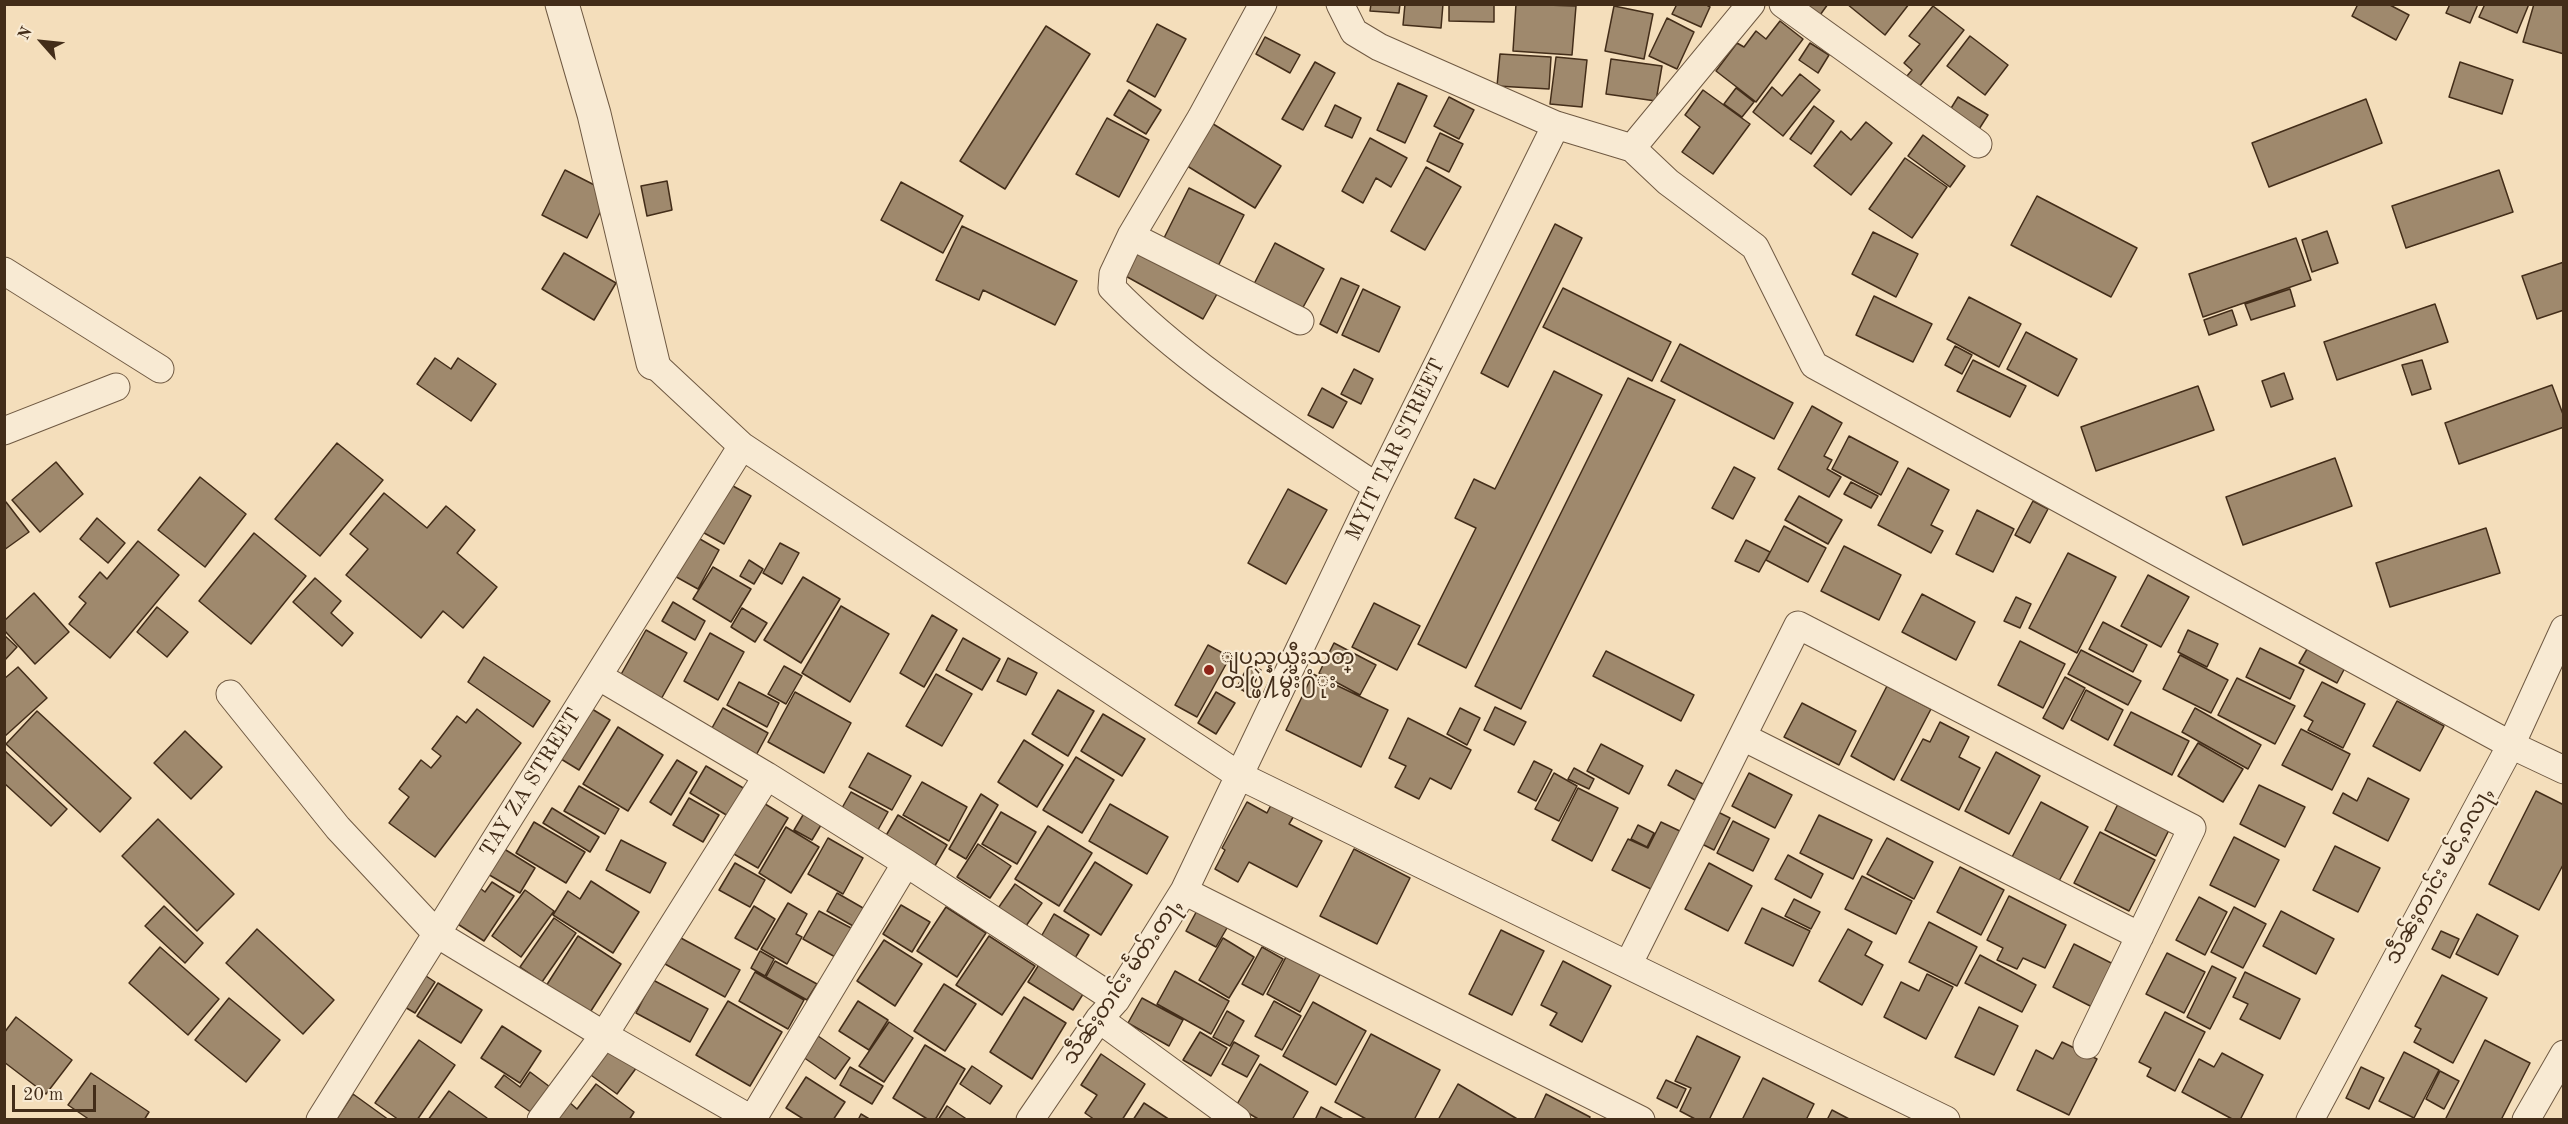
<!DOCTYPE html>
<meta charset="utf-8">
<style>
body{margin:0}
#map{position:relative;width:2568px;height:1124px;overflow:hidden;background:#f4debb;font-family:"Old Standard TT",serif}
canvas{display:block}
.frame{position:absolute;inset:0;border:6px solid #432d19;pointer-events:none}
.north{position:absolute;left:12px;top:12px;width:60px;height:60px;-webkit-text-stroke:4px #f8ead3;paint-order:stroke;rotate:297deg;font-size:16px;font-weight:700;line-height:24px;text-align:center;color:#432d19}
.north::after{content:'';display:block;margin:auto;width:21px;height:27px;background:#432d19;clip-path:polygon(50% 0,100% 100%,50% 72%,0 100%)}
.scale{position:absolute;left:12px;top:1085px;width:84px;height:27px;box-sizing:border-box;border:3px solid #432d19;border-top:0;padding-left:8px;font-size:18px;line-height:21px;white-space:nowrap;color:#432d19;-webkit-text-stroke:4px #f8ead3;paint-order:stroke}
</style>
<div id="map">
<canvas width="2568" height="1124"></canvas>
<div class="frame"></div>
<div class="north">N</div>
<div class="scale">20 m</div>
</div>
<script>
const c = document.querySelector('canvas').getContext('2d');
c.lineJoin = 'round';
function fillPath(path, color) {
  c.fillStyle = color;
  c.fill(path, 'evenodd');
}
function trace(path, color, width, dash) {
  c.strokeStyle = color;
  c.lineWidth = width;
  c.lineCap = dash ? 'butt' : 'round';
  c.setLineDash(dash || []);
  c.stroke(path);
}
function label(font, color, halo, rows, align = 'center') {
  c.font = font + ' "Old Standard TT","Noto Sans Myanmar",serif';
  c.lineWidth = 4.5;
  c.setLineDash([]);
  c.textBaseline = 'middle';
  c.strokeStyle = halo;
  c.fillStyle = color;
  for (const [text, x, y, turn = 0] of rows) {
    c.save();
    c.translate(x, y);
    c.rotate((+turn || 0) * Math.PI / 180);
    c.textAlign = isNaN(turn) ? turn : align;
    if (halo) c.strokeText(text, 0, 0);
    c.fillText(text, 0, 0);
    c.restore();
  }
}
const building = new Path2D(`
 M1371 4H1400L1399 13 1370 11Z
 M1405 4H1443L1441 28 1403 25Z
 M1449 4H1494V22L1449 21Z
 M1516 4 1576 6 1572 55 1513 51Z
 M1677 4H1705L1710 7 1701 27 1672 14Z
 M1790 4H1828L1815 22Z
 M1847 4H1909L1885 35Z
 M2358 4H2388L2409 15 2396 40 2352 16Z
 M2450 4H2478L2470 23 2446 13Z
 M2485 4H2529L2517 33 2479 17Z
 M2534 4H2564V54L2523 42Z
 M1614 6 1653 14 1644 59 1605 51Z
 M1933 6 1964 30 1915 92 1902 82 1912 70 1904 63 1920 44 1909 36Z
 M1667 18 1694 32 1677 69 1649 56Z
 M1780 21 1803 39 1756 102 1716 71 1737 43 1744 47 1756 31 1766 39Z
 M1157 24 1186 39 1155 97 1127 81Z
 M1046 26 1090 54 1005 189 960 161Z
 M1970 36 2008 65 1985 95 1947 66Z
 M1265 37 1300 55 1290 73 1256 54Z
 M1810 43 1829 55 1818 73 1799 60Z
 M1500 54 1551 57 1549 89 1497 86Z
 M1556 57 1587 60 1582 107 1550 104Z
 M1611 59 1662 66 1656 101 1606 94Z
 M1315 62 1335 73 1303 130 1282 119Z
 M2460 62 2513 80 2502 114 2449 97Z
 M1800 74 1820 90 1783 136 1753 112 1772 87 1782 96Z
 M1398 83 1427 96 1405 143 1377 130Z
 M1736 88 1754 102 1742 117 1724 104Z
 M1129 90 1161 110 1146 134 1114 115Z
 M1703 90 1750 124 1713 174 1682 152 1700 127 1685 115Z
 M1449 97 1474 110 1459 139 1434 126Z
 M1958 97 1988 115 1974 137 1945 118Z
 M2366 99 2382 143 2269 187 2252 143Z
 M1335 105 1361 118 1352 138 1325 126Z
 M1814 106 1834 121 1811 154 1790 139Z
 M1107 118 1149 140 1119 197 1076 174Z
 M1210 122 1281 166 1255 208 1184 164Z
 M1866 122 1892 143 1851 195 1814 166 1841 131 1851 140Z
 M1440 133 1463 144 1449 172 1427 161Z
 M1923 135 1965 166 1950 187 1908 156Z
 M1370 138 1407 158 1391 187 1376 178 1363 203 1342 191Z
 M1905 158 1947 187 1912 238 1869 209Z
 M1426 167 1461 187 1425 250 1391 231Z
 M565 170 610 193 587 238 542 215Z
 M2499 170 2513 212 2406 248 2392 206Z
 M667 181 672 210 647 216 641 186Z
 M901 182 963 216 943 253 881 220Z
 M1189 188 1244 215 1214 274 1159 248Z
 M2037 196 2137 248 2111 297 2011 245Z
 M1555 224 1582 238 1508 387 1481 373Z
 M962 226 1077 281 1055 325 983 290 979 300 936 280Z
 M2327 231 2338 263 2312 272 2302 240Z
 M1873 232 1918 254 1896 297 1852 274Z
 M2296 238 2311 280 2203 317 2189 274Z
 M1275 243 1324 269 1301 311 1253 286Z
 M1136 249 1217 294 1203 319 1122 274Z
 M564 253 616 283 594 320 542 289Z
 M2564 262V310L2537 319 2522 276Z
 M1341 278 1359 286 1337 333 1320 324Z
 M1563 288 1671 342 1652 381 1543 327Z
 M1363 289 1400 307 1379 352 1342 335Z
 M2290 289 2295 306 2251 320 2245 304Z
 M1874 296 1932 324 1913 362 1856 335Z
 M1969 297 2021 324 1999 367 1947 339Z
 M2435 304 2448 342 2337 380 2324 342Z
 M2232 310 2237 325 2209 335 2204 320Z
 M2026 332 2077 359 2058 396 2007 369Z
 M1680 344 1793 403 1774 439 1661 381Z
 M1955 346 1972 355 1962 374 1945 365Z
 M435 358 451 369 458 358 496 384 471 421 417 384Z
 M1973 360 2026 386 2010 417 1957 391Z
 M2422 360 2431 389 2412 395 2402 365Z
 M1354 369 1373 379 1361 404 1341 394Z
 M1554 371 1602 395 1466 668 1418 644 1476 528 1455 518 1474 479 1495 489Z
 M2284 373 2293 399 2271 407 2262 381Z
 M1628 378 1675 400 1521 709 1475 686Z
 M2552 385 2564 417V427L2459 464 2445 423Z
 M2198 386 2214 430 2096 471 2081 427Z
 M1322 388 1347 402 1333 428 1308 415Z
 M1812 406 1842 423 1824 456 1832 460 1827 469 1841 477 1829 497 1778 469Z
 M1849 436 1898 462 1881 495 1832 469Z
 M337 443 383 480 320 556 275 519Z
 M2335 458 2352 506 2243 545 2226 497Z
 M56 462 83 494 40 532 12 500Z
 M1734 467 1755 478 1733 519 1712 508Z
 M1908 468 1949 490 1931 525 1943 531 1931 553 1878 525Z
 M200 477 246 514 205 567 158 530Z
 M724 481 751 496 724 544 697 529Z
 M1851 482 1878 496 1871 508 1844 494Z
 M1288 489 1327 510 1286 584 1248 563Z
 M384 493 427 528 446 506 475 530 457 553 497 587 463 628 443 611 421 638 346 575 368 549 350 534Z
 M1799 496 1842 520 1828 544 1785 520Z
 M2033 501 2048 509 2030 543 2015 535Z
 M6 502 29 532 4 550V503Z
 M1977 510 2014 529 1993 572 1956 554Z
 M97 518 125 543 108 563 80 539Z
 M1784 526 1826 548 1808 582 1766 560Z
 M2486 528 2500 573 2390 607 2376 563Z
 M254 533 306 576 251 644 199 601Z
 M693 535 719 550 698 589 671 574Z
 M1746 540 1770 552 1759 572 1735 561Z
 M138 541 179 575 110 658 69 624 86 603 79 597 100 572 107 579Z
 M780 543 799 553 782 584 763 573Z
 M1844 546 1901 575 1879 620 1821 591Z
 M2068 553 2116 577 2077 653 2029 628Z
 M749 560 763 569 754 584 740 576Z
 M713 567 751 589 731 622 693 599Z
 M2148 575 2189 597 2161 647 2121 626Z
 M803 577 840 599 801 663 764 640Z
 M315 578 341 601 331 613 353 633 342 646 293 602Z
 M34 593 69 632 35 664 4 630V621Z
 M1922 594 1975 622 1956 660 1902 632Z
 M2016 597 2031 604 2020 628 2004 621Z
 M673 602 705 621 695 640 662 621Z
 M1374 603 1420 626 1397 670 1352 647Z
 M841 606 889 634 850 702 802 673Z
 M157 607 188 632 167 657 137 632Z
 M742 608 767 623 755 642 731 627Z
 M932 615 957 630 924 687 900 673Z
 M2103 622 2147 645 2133 672 2089 649Z
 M646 630 687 653 660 701 619 678Z
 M2188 630 2218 644 2207 667 2178 652Z
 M710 633 744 652 718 700 684 681Z
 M4 635 17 647 4 661Z
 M963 638 1000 659 982 690 946 670Z
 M2020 641 2065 664 2043 708 1998 685Z
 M1334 643 1376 665 1360 695 1319 673Z
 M2310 644 2347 664 2337 683 2299 663Z
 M1208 645 1230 657 1197 717 1175 705Z
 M2260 648 2304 670 2290 699 2246 677Z
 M2081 650 2141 681 2128 705 2068 674Z
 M1606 651 1694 695 1681 721 1593 676Z
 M2180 655 2228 680 2211 713 2163 689Z
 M484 657 550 701 533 727 468 682Z
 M1008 658 1037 673 1026 695 997 681Z
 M1249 664 1261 670 1249 694 1237 687Z
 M784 666 802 676 786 704 768 694Z
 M18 667 47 698 4 737V679Z
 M936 674 972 694 942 746 906 726Z
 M1313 674 1388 710 1361 767 1286 730Z
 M2065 677 2085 688 2063 729 2043 718Z
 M2237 678 2295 706 2275 744 2218 715Z
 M739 682 779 703 767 727 727 705Z
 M2322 682 2365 704 2343 748 2308 730 2313 721 2304 716Z
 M1887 686 1931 709 1894 780 1851 756Z
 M1058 690 1094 711 1068 756 1032 734Z
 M2086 690 2123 710 2108 740 2071 720Z
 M795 692 851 723 824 773 768 742Z
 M1216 692 1235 703 1216 734 1198 723Z
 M2397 701 2444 726 2420 771 2373 746Z
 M1802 703 1856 731 1839 765 1784 737Z
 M1495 707 1526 722 1514 745 1484 730Z
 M723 708 768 733 753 761 707 737Z
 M1460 708 1480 718 1467 745 1447 734Z
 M2195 708 2261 745 2248 769 2182 732Z
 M477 709 521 743 435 857 389 823 409 797 399 789 421 760 431 768 441 756 432 749 457 716 466 723Z
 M592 709 610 720 579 770 561 759Z
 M37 711 131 798 100 832 6 744Z
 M2131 712 2189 741 2172 775 2114 745Z
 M1103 714 1145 739 1122 776 1081 751Z
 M1408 718 1471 750 1451 789 1430 778 1419 799 1395 787 1406 766 1389 758Z
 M1940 722 1969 737 1959 757 1980 768 1959 810 1901 780 1923 739 1930 742Z
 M618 727 663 755 628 811 583 784Z
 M2301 729 2350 754 2332 790 2282 765Z
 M185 731 222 767 191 799 154 763Z
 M1024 740 1063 765 1037 807 998 782Z
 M2198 743 2243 769 2223 802 2178 776Z
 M1601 744 1643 766 1629 794 1587 771Z
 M4 750 67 809 51 826 4 783Z
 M1996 752 2040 776 2009 834 1965 811Z
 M868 753 911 776 892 810 849 787Z
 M1076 757 1114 780 1082 833 1043 810Z
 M677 760 697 772 671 815 650 802Z
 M1534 761 1552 770 1536 801 1518 792Z
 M706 766 745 789 728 816 690 793Z
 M1574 768 1594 779 1589 789 1568 779Z
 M1676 770 1703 784 1695 800 1668 785Z
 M1554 773 1577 786 1559 821 1535 809Z
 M1749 773 1792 795 1775 828 1732 806Z
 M2368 778 2409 799 2388 841 2333 813 2343 793 2357 801Z
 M922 782 967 807 949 841 903 815Z
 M2259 785 2305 807 2285 847 2240 824Z
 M579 786 619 809 605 834 564 811Z
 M1578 788 1618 808 1592 861 1552 840Z
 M2536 791 2564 805V863L2539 910 2489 884Z
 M851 792 888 812 875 835 838 815Z
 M981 794 998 805 966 859 949 849Z
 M1275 797 1298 809 1289 824 1322 841 1297 887 1249 862 1238 882 1215 869 1225 850 1222 848 1247 802 1267 813Z
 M689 798 719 815 703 842 673 825Z
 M757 799 788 818 758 868 727 850Z
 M2041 802 2088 827 2059 881 2012 857Z
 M1110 804 1168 837 1147 874 1089 841Z
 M2118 804 2169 830 2156 856 2105 830Z
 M552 808 599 837 590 852 543 823Z
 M806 810 824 820 812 840 794 830Z
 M1714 810 1730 818 1714 850 1698 842Z
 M1001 812 1036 832 1017 864 982 844Z
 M898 815 947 845 933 869 884 839Z
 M1819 815 1872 840 1853 879 1800 853Z
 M158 819 234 894 197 931 122 856Z
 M1733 821 1769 839 1753 871 1717 853Z
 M534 822 585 852 566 883 516 853Z
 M1661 822 1684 833 1655 891 1612 870 1628 839 1648 848Z
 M1638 825 1654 833 1647 847 1631 839Z
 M1048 826 1092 853 1059 906 1015 879Z
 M786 827 819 847 791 893 759 873Z
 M2100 832 2155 860 2129 911 2074 883Z
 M2234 837 2279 860 2255 907 2210 885Z
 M828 838 863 858 843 894 808 874Z
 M1887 838 1933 862 1914 899 1867 874Z
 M621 840 666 863 650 893 606 870Z
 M978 844 1011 866 990 898 957 877Z
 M2335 846 2380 868 2358 912 2313 890Z
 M501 847 535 868 520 893 486 873Z
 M1354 849 1410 878 1377 944 1320 916Z
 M1788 855 1823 874 1811 898 1775 879Z
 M1095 862 1132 885 1101 935 1064 911Z
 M735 863 765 880 750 907 719 890Z
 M1709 863 1752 886 1728 931 1685 909Z
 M1960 867 2004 890 1981 935 1937 912Z
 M1862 876 1912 901 1896 934 1845 909Z
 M591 881 639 912 613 953 553 915 568 891 580 899Z
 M492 882 514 896 484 941 453 921 476 885 485 892Z
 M1015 884 1042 903 1021 933 994 914Z
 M525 890 554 911 521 957 492 936Z
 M837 893 870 912 860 930 827 911Z
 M2009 896 2066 925 2045 968 2023 958 2017 969 1997 960 2003 948 1987 940Z
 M2199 897 2227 912 2205 955 2176 940Z
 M1794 899 1820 912 1811 929 1785 916Z
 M788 903 807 914 796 934 802 937 787 964 761 949Z
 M901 905 930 922 912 952 883 934Z
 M1200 905 1231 921 1216 947 1186 931Z
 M164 906 203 943 185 963 145 926Z
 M754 906 775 919 757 950 735 938Z
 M946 907 986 933 957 977 917 951Z
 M2234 907 2266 924 2243 968 2211 952Z
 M1762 908 1810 931 1793 966 1745 943Z
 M819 911 853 929 837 958 803 939Z
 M2281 911 2334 939 2316 974 2263 946Z
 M1054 914 1089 935 1072 963 1038 942Z
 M2477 914 2518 936 2498 975 2456 954Z
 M554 918 576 933 542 982 520 967Z
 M1929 922 1977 947 1957 986 1909 962Z
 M257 929 334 1000 303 1034 226 963Z
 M1848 929 1872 942 1865 955 1883 965 1862 1005 1819 981Z
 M1501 930 1544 951 1512 1015 1469 994Z
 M2441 931 2459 939 2450 958 2432 949Z
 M578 936 621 964 589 1014 546 986Z
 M989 936 1035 966 1002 1015 956 985Z
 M679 937 740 970 725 997 665 964Z
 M1223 938 1254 957 1229 998 1199 980Z
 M884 940 922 964 895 1006 857 981Z
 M2074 944 2119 967 2098 1010 2053 987Z
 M160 947 219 999 188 1035 129 983Z
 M1262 947 1283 959 1263 995 1242 984Z
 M760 951 774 959 765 976 751 968Z
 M1289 951 1323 969 1300 1012 1267 994Z
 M2167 953 2205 972 2184 1013 2146 994Z
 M1980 955 2036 985 2022 1012 1965 983Z
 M775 961 817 984 807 1000 766 977Z
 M1563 961 1611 986 1582 1042 1550 1025 1557 1013 1541 1005Z
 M1040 963 1085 991 1073 1010 1028 982Z
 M2212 966 2236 978 2210 1029 2187 1017Z
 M1175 971 1229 1001 1211 1034 1157 1004Z
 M755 972 804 1000 788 1029 739 1001Z
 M2245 972 2300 999 2280 1039 2240 1019 2248 1004 2233 997Z
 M423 974 435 982 415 1013 403 1006Z
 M1927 974 1953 987 1926 1039 1884 1017 1901 982 1919 991Z
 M2442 975 2487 998 2453 1063 2414 1042 2421 1029 2415 1026Z
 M653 980 708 1009 690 1042 636 1013Z
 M438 983 482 1010 461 1043 417 1016Z
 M944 984 976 1004 945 1051 914 1031Z
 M1024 997 1066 1023 1032 1079 990 1052Z
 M229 998 280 1040 246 1082 195 1040Z
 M1142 998 1183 1020 1169 1046 1128 1023Z
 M728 1001 782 1032 750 1086 696 1055Z
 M858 1001 888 1020 869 1050 839 1031Z
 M1274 1001 1301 1016 1282 1050 1255 1036Z
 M1313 1002 1366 1031 1336 1085 1283 1056Z
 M1979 1007 2018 1026 1994 1075 1955 1057Z
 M1227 1011 1244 1021 1230 1046 1213 1037Z
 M2165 1012 2205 1032 2175 1091 2147 1076 2151 1068 2139 1062Z
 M16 1017 72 1060 46 1094 4 1062V1033Z
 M889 1022 913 1038 884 1082 859 1066Z
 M502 1026 541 1051 520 1083 481 1058Z
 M1200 1032 1227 1048 1211 1076 1183 1060Z
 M1371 1034 1440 1070 1414 1120H1368L1335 1102Z
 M818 1036 850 1058 835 1079 803 1057Z
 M1697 1036 1740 1057 1709 1120H1697L1680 1111 1691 1088 1675 1081Z
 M419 1040 455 1065 417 1120H399L375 1103Z
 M2485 1040 2530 1063 2501 1120H2445Z
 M1234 1042 1259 1056 1247 1077 1222 1064Z
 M2062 1042 2097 1059 2069 1115 2017 1090 2036 1050 2053 1059Z
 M925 1045 965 1069 935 1120H929L893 1098Z
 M608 1046 637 1067 617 1094 588 1073Z
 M2404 1052 2439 1070 2414 1118 2379 1101Z
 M2222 1053 2263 1075 2240 1120H2234L2182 1092 2199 1059 2214 1067Z
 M1101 1054 1145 1084 1122 1120H1095L1085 1113 1097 1095 1081 1085Z
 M1260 1064 1308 1092 1292 1120H1260L1236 1106Z
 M972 1066 1002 1086 990 1104 960 1084Z
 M850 1067 883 1086 872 1104 840 1085Z
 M2361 1067 2384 1078 2369 1109 2346 1098Z
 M2440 1071 2459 1081 2444 1109 2426 1099Z
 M530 1072 550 1087 532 1113 495 1087 504 1075 520 1087Z
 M91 1073 149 1112 144 1120H90L68 1105Z
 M806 1077 845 1102 833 1120H805L786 1108Z
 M1763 1078 1814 1104 1806 1120H1742Z
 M1666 1080 1686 1089 1677 1108 1657 1098Z
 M596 1084 634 1112 629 1120H556L569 1102 577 1109Z
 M1458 1084 1519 1120H1438Z
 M449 1091 487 1118 486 1120H428Z
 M353 1094 389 1120H336Z
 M1546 1094 1590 1117 1589 1120H1534Z
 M1144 1103 1170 1120H1133Z
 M947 1106 968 1120H938Z
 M1321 1107 1345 1120H1315Z
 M1832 1110 1851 1120H1827Z
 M861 1114 871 1120H858Z`);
const minor = new Path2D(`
 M1263 4 1201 118 1131 236 1113 274 1112 288C1186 365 1289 428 1377 487
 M1340 4 1354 32 1379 47 1556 125 1632 148 1668 182 1755 247 1814 365 2511 745 2564 770
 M1783 4 1978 144
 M1632 148 1751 4
 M1131 236 1300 321
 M4 271 160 369
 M653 363 742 446 1240 776 1946 1120
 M4 431 116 387
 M598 676 767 776 906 863 1116 1000
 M230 694 338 828 437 934 604 1035 753 1120
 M1743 737 2140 936
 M1184 891 1641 1120
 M1628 965 1798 625 2192 828 2087 1045
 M1099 1019 1237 1120
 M320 1120 742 446
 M541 1120 604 1035 767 776
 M752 1120 906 863
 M1030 1120 1099 1019 1116 1000 1184 891 1377 487 1556 125
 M2310 1120 2511 745 2564 629
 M2526 1120 2564 1054`);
const tertiary = new Path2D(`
 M562 4 594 114 653 363`);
const markers = [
 [1209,670,6,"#8f2418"]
];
const streetNames = [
 ["MYIT TAR STREET",1396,450,-64],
 ["TAY ZA STREET",531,783,-58],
 ["သဵၼ်ႈတၢင်း မင်ႇၵလႃႇ",2440,876,-61],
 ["သဵၼ်ႈတၢင်း မႅတ်ႉတႃႇ",1123,982,-56]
];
const poiNames = [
 ["ျပည္နယ္မီးသတ္",1221,658],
 ["တပ္ဖြဲ႔မွဴး႐ံုး",1221,682]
];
fillPath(building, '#9f896d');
trace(building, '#432d19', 1.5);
trace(minor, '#6f5942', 29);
trace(tertiary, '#6f5942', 35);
trace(minor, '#f8ead3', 27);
trace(tertiary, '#f8ead3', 33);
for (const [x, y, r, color] of markers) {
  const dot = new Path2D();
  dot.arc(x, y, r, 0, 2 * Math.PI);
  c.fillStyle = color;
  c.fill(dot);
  trace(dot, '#f8ead3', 2);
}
label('21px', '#432d19', '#f8ead3', streetNames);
label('21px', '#432d19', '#f8ead3', poiNames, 'left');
</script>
